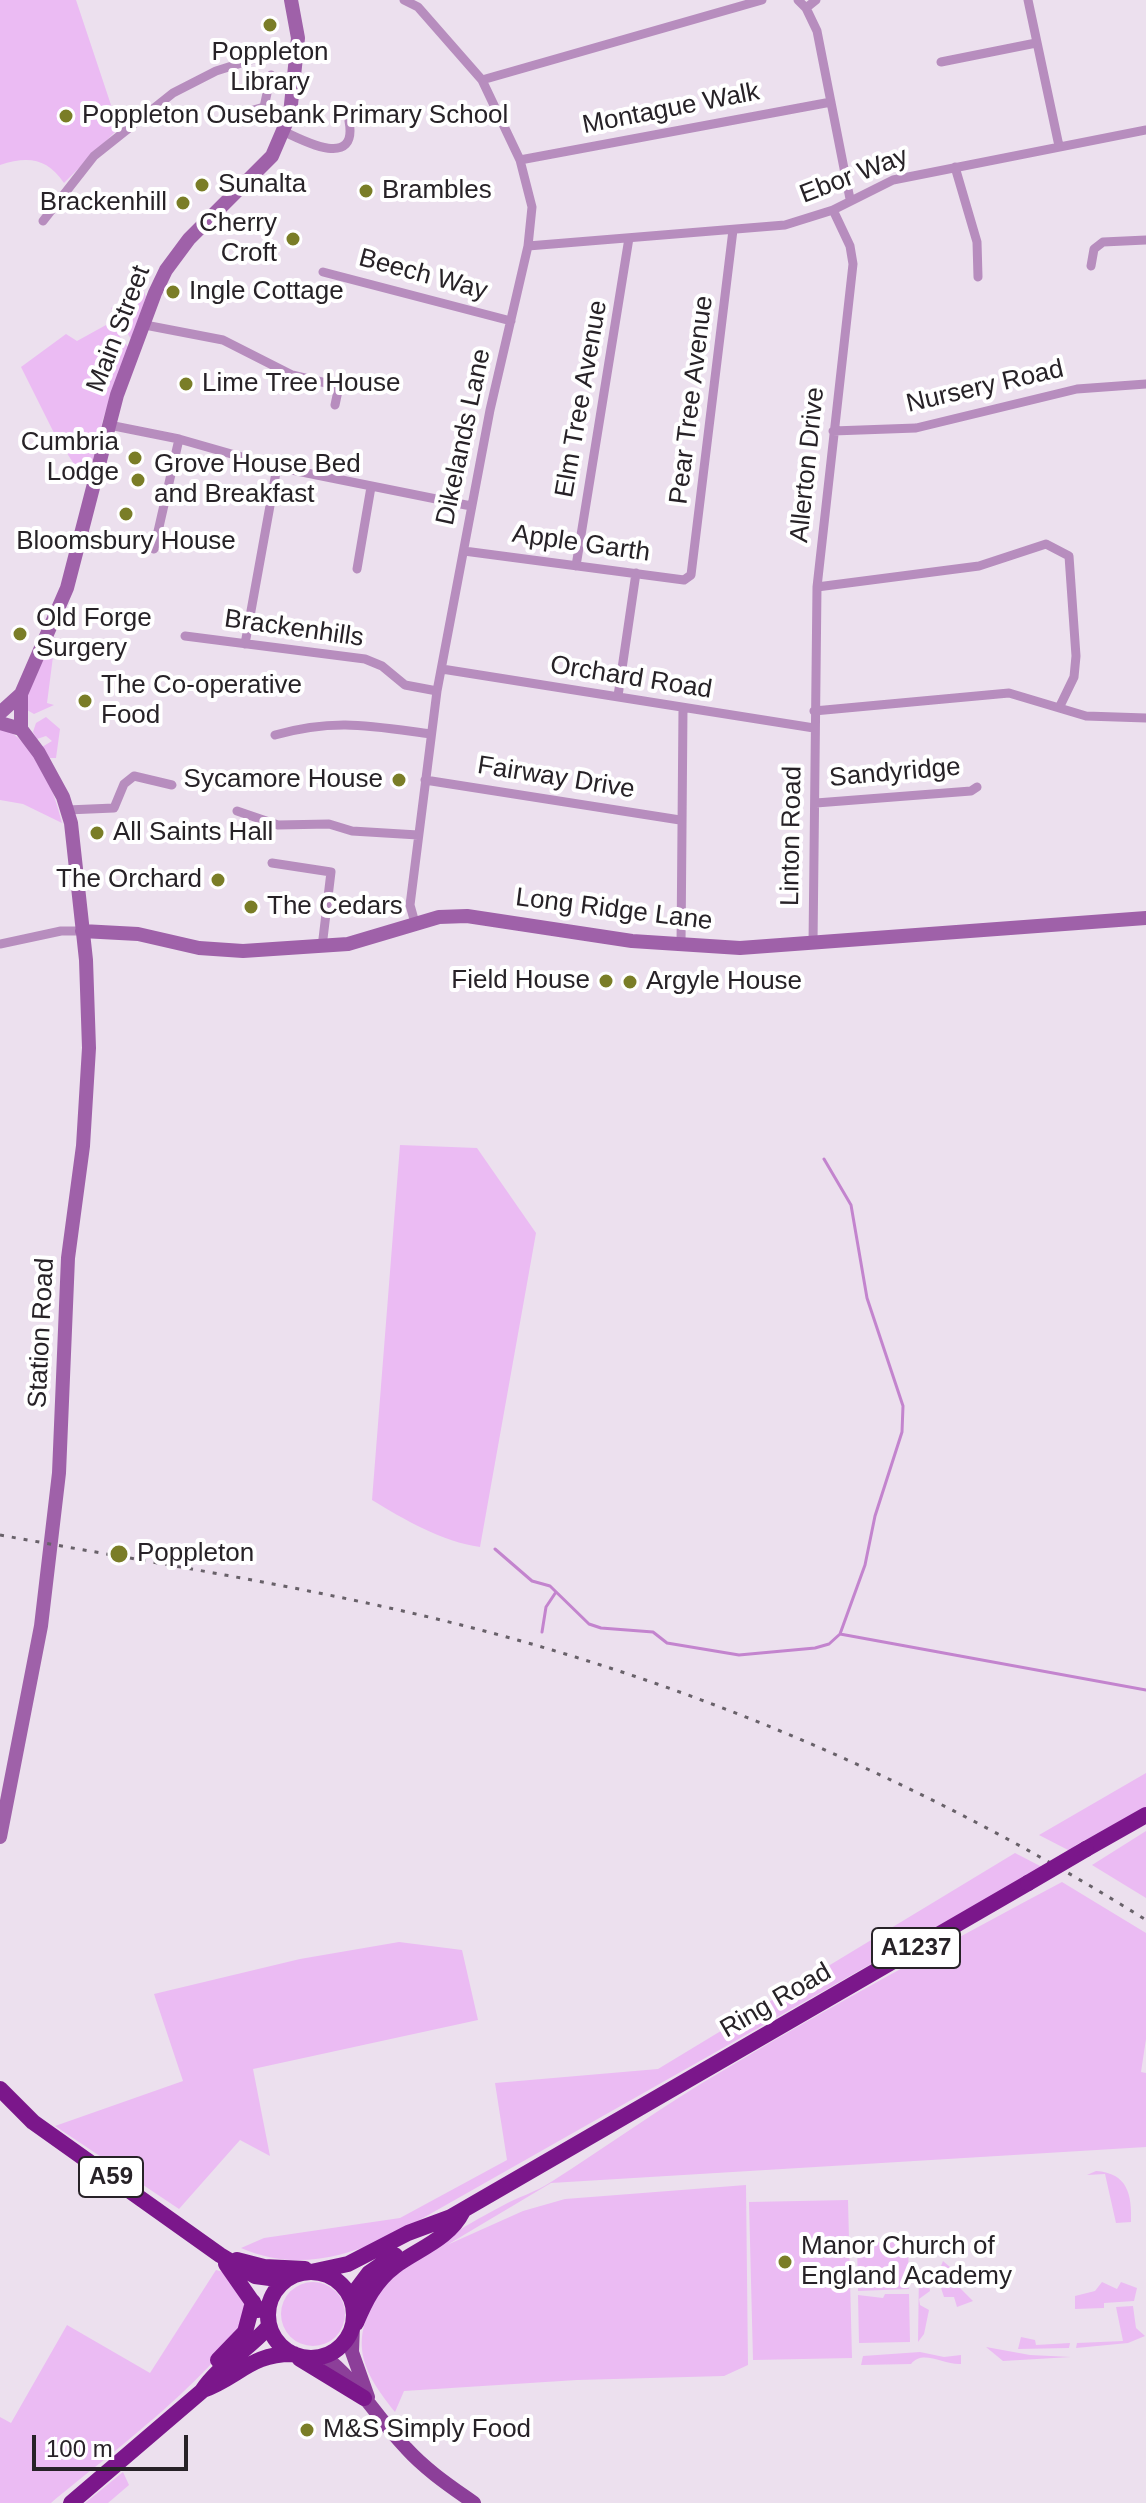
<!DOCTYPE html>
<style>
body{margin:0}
#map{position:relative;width:1146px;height:2503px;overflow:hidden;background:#ece0ee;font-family:Helvetica,sans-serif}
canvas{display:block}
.scale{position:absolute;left:32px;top:2435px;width:156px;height:36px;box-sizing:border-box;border:4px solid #272227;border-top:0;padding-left:10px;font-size:24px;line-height:28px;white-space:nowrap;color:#272227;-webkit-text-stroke:6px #fff;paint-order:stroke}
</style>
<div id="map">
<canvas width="1146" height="2503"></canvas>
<div class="scale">100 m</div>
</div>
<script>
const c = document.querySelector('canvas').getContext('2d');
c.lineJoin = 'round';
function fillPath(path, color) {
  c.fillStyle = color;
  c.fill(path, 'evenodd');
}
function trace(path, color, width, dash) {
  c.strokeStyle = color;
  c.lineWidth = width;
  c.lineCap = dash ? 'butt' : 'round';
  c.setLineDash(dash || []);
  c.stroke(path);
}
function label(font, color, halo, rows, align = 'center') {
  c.font = font + ' Helvetica,sans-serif';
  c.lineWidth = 8;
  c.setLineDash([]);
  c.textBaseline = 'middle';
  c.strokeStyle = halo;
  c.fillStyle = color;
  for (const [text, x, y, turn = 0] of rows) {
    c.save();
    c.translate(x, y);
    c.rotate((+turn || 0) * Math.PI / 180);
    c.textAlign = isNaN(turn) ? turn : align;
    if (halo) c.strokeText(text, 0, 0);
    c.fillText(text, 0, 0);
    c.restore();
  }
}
const green = new Path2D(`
 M0 0H76L112 108 122 125 64 183C47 158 28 156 0 165Z
 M143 289 146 297 131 339 111 308Z
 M106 325 115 330 128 347 103 419 87 484 55 435 21 367 66 334 77 341Z
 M52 636 62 641 54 649 47 703 54 705 34 714 27 710 26 697Z
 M46 717 60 729 56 758H49L42 747 52 741 46 736 37 739 33 732 36 723Z
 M0 727C35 740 54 789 62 823L23 804 0 800Z
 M400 1145 477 1148 536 1233 480 1547C443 1542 403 1519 372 1500Z
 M1146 1773V1807L1076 1845 1070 1851 1039 1835Z
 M1146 1831V1898L1092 1865Z
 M1015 1853 1042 1867 386 2239C336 2259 292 2270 241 2248L264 2238 400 2218 507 2160 495 2083 658 2069Z
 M1062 1882 1146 1933V2039L1141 2072 1146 2073V2147L551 2183 447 2245 523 2211 565 2199 746 2185 748 2365 724 2376 577 2380 404 2391 395 2412C365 2374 348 2346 376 2298 398 2263 466 2225 502 2206 518 2197 536 2192 551 2182 609 2145 664 2105 724 2070 835 2003 948 1943 1062 1882Z
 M399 1942 462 1950 478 2020 253 2069 270 2156 240 2140 179 2209 55 2126 183 2081 154 1994 300 1959Z
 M1096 2171C1128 2173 1132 2195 1131 2222L1116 2223 1105 2174 1087 2175Z
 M848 2200 852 2358 753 2360 749 2202Z
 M908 2241 909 2289 858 2291 857 2243Z
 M943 2261 950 2267 945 2273 973 2301 957 2307 954 2297H944L937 2276Z
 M216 2270 227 2273 249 2305C239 2360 98 2463 51 2503H0V2417L11 2423 67 2325 150 2373Z
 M919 2270 928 2278 930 2291 919 2299 920 2305 929 2310 924 2334 918 2342Z
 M1102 2282 1117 2289 1121 2282 1137 2288 1134 2301 1104 2303V2308L1075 2309V2296L1095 2291Z
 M281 2314a32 32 0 1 1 64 0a32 32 0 1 1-64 0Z
 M885 2294H909L910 2342 859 2343 858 2295 883 2298Z
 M1133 2306 1136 2328 1145 2336 1128 2343 1076 2348 1077 2343 1123 2341 1116 2307Z
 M1021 2337 1035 2340 1036 2345 1070 2343 1069 2348 1018 2349Z
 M986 2347 1030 2355 1071 2357 1003 2361Z
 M920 2352 944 2357 961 2355V2364C943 2365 923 2349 911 2364L861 2365 863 2356Z
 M123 2472 129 2485 108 2503H85Z`);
const stream = new Path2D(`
 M824 1159 851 1205 867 1298 903 1406 902 1432 875 1516 865 1565 840 1634
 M495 1549 532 1581 550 1586 589 1624 601 1628 653 1632 667 1643 739 1655 815 1648 829 1644 840 1634 1146 1690
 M542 1632 546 1607 556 1592`);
const street = new Path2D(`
 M404 0 418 7 482 80 520 160 532 207 528 246 490 410 437 691 410 905 415 923
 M798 0 806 8 817 31 850 199
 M1028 0 1059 146
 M806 8 816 0
 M941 62 1036 43
 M271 75 264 107 290 114
 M482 80 762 0
 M250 111 264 107
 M283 131C305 142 358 169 349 121
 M520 160 831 102
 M955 167 977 242 978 277
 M43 221 94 156 173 93 216 71 276 52 297 60
 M528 246 785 225 833 210 893 180 1146 130
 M1091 266 1094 249 1103 242 1146 240
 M323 272 511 321
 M145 325 223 340 292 375 339 386 335 405
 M109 425 179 439 277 467 471 506
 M833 431 916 428 1077 389 1146 384
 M154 549 179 439
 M464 551 684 580 691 575 733 230
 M576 566 629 238
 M357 569 371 487
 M817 587 979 566 1046 544 1069 556 1076 656 1074 677 1059 708
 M185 636 365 659 382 666 405 685 437 691
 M245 644 277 467
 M442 669 814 728
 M618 696 636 573
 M814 711 1009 693 1086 716 1146 718
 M275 735C335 718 371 726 431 734
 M425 780 680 820
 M816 803 971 791 977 787
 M67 810 114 808 124 784 134 776 172 785
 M237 811 278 825 329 824 352 831 418 835
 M272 863 331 872 322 947
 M0 944 61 931H82
 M813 944 817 587 853 264 850 246 833 210
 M681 946 683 708`);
const secondary = new Path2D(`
 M0 713 21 694
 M0 723 21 729 39 753 63 797 71 823 86 960 89 1048 83 1146 68 1258 59 1473 41 1626 0 1837
 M21 729V694L67 588 117 395 155 293 166 270 189 239 272 156 290 114 298 38 291 0
 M82 931 138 934 199 948 243 951 348 944 439 917 467 916 632 941 740 948 1146 918`);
const primary = new Path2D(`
 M353 2325 352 2352 368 2397
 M324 2356C357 2381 377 2418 406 2448 426 2470 450 2486 474 2503`);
const highway = new Path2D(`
 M1086 1849 1146 1815
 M0 2089 33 2122 220 2255 255 2276 285 2280
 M237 2260 264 2267 305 2269
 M226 2264 258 2310
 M311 2272 348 2264 408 2233 451 2217 1028 1883
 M268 2315a43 43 0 1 1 86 0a43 43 0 1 1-86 0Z
 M351 2297 369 2273 395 2255
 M356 2323C365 2301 375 2281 395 2266 420 2248 449 2239 463 2211
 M300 2359 364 2398
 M218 2360 245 2332 253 2302
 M203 2390C239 2377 251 2353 294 2354
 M71 2503 202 2391C220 2364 249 2350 269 2326`);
const rail = new Path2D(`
 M0 1535C164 1565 331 1590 492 1633 723 1695 944 1793 1146 1920`);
const highwayBridge = new Path2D(`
 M1028 1883 1086 1849`);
const markers = [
 [270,25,8,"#7a7d27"],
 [66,116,8,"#7a7d27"],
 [202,185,8,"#7a7d27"],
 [366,191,8,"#7a7d27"],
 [183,203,8,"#7a7d27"],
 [293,239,8,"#7a7d27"],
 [173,292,8,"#7a7d27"],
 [186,384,8,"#7a7d27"],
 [135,458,8,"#7a7d27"],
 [138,480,8,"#7a7d27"],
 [126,514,8,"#7a7d27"],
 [20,634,8,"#7a7d27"],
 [85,701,8,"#7a7d27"],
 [399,780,8,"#7a7d27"],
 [97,833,8,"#7a7d27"],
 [218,880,8,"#7a7d27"],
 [251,907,8,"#7a7d27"],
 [606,981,8,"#7a7d27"],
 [630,982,8,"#7a7d27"],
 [119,1554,10,"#7a7d27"],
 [785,2262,8,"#7a7d27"],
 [307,2430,8,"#7a7d27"]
];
const shields = [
 [916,1948,88],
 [111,2177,64]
];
const shieldNames = [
 ["A1237",916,1948],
 ["A59",111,2177]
];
const poiNames = [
 ["Poppleton",270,53,"center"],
 ["Library",270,83,"center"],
 ["Poppleton Ousebank Primary School",82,116],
 ["Sunalta",218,185],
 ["Brambles",382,191],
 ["Brackenhill",167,203,"right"],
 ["Cherry",277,224,"right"],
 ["Croft",277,254,"right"],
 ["Ingle Cottage",189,292],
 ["Lime Tree House",202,384],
 ["Cumbria",119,443,"right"],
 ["Lodge",119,473,"right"],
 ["Grove House Bed",154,465],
 ["and Breakfast",154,495],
 ["Bloomsbury House",126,542,"center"],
 ["Old Forge",36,619],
 ["Surgery",36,649],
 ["The Co-operative",101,686],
 ["Food",101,716],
 ["Sycamore House",383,780,"right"],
 ["All Saints Hall",113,833],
 ["The Orchard",202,880,"right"],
 ["The Cedars",267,907],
 ["Field House",590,981,"right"],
 ["Argyle House",646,982],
 ["Poppleton",137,1554],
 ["Manor Church of",801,2247],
 ["England Academy",801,2277],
 ["M&S Simply Food",323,2430]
];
const streetNames = [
 ["Montague Walk",671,109,-11],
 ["Ebor Way",854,176,-21],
 ["Beech Way",423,275,15],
 ["Main Street",119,329,-69],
 ["Nursery Road",985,387,-13],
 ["Elm Tree Avenue",582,399,-80],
 ["Pear Tree Avenue",692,400,-83],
 ["Dikelands Lane",464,437,-78],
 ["Allerton Drive",808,465,-84],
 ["Apple Garth",581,544,8],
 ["Brackenhills",294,629,8],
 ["Orchard Road",631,678,9],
 ["Sandyridge",895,773,-5],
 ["Fairway Drive",556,778,9],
 ["Linton Road",792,836,-89],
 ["Long Ridge Lane",614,910,7],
 ["Station Road",42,1333,-87],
 ["Ring Road",776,2001,-30]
];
fillPath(green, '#ebbbf3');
trace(stream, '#c384ce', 3);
trace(street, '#b78dbe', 9);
trace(secondary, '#9f61a9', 14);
trace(primary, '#8c3f99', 14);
trace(highway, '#7b178b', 16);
trace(rail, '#686169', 3, [4, 8]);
trace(highwayBridge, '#7b178b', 16);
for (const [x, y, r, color] of markers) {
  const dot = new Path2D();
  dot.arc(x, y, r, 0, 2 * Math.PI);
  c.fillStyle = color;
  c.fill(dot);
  trace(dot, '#fff', 3);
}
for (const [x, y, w] of shields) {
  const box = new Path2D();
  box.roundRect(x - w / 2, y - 20, w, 40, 6);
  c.fillStyle = '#fff';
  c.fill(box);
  trace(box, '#272227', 2);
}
label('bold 24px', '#272227', null, shieldNames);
label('26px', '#272227', '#fff', poiNames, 'left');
label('26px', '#272227', '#fff', streetNames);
</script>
